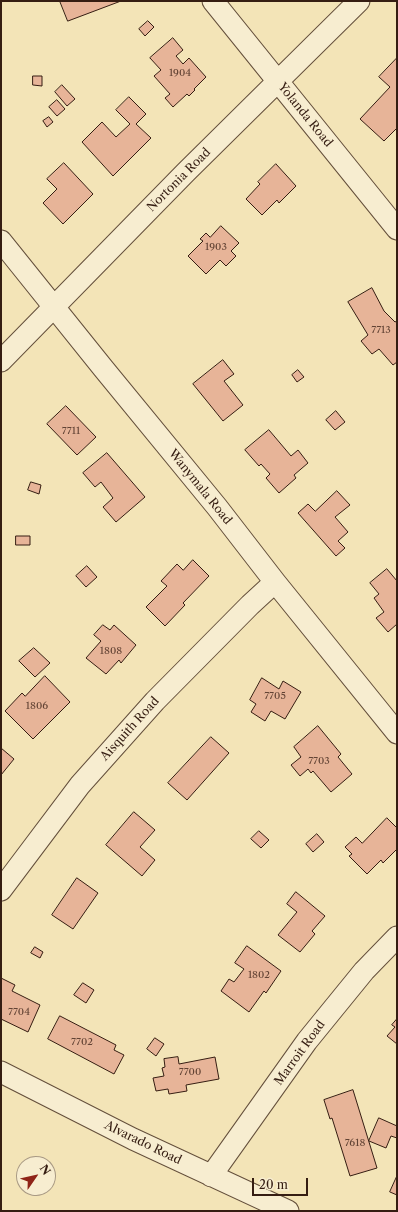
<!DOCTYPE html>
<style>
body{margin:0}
#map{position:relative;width:398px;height:1212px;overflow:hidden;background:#f3e4b7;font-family:"Libre Caslon Text",serif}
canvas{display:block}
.frame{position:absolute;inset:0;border:2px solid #351d12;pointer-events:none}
.north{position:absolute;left:16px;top:1156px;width:40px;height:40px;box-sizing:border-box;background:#f7edd0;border:1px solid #a99a84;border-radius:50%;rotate:56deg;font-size:11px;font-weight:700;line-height:16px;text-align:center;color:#351d12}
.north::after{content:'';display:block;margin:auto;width:14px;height:18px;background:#8f2418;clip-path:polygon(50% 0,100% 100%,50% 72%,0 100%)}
.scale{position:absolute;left:252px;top:1178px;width:56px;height:18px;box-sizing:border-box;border:2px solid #351d12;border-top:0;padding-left:5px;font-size:12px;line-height:14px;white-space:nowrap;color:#351d12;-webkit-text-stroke:3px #f7edd0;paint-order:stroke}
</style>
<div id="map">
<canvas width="398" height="1212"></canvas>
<div class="frame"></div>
<div class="north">N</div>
<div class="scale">20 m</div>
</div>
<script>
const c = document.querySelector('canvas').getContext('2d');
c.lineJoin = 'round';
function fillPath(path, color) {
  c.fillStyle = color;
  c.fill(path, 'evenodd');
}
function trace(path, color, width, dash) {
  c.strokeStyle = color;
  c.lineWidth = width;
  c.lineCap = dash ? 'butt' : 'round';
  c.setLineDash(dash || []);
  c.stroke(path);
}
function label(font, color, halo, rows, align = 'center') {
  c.font = font + ' "Libre Caslon Text",serif';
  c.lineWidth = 3;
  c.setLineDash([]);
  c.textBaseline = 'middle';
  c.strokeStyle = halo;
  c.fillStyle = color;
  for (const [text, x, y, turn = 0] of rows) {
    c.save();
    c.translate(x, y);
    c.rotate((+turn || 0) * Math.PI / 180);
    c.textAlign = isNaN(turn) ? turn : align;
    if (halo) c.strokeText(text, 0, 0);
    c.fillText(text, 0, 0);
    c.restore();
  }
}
const building = new Path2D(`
 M60 1H121L68 21Z
 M148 21 154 27 145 36 139 29Z
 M173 38 183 50 176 56 183 64 189 58 206 77 194 89 195 90 189 96 187 94 173 107 165 98 170 94 154 76 161 70 150 58Z
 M397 58V128L384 141 360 119 390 87 379 77Z
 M33 76H42V86L33 85Z
 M62 85 75 99 67 106 55 92Z
 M129 97 146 114 136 124 151 138 113 176 82 142 102 122 116 137 130 124 116 110Z
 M57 100 65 109 57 116 49 107Z
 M49 117 53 122 47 127 43 121Z
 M64 163 93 194 63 224 43 203 57 189 47 179Z
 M276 164 296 186 279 203 277 200 262 215 246 199 260 184 258 182Z
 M221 226 239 243 231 251 236 256 226 266 220 260 206 274 188 256 203 241 200 239 206 233 210 237Z
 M372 288 384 311 395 322 397 321V362L393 365 379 349 372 354 361 341 368 335 348 302Z
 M223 360 234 374 224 381 243 405 223 421 193 384Z
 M298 370 304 377 297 382 292 375Z
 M66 406 96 437 77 455 47 424Z
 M336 411 345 422 335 430 326 420Z
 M269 430 291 456 298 450 308 463 294 475 296 478 279 493 266 478 270 474 261 464 259 466 245 450Z
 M107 453 145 497 116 522 103 507 113 498 101 482 95 487 83 473Z
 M31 482 41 485 39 494 28 490Z
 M337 491 350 505 335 517 348 532 338 541 345 548 336 556 298 513 308 504 315 511Z
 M16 536H30V545H16Z
 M193 560 209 576 183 603 185 605 165 626 146 607 167 586 161 581 177 564 183 570Z
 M87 566 97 577 86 587 76 576Z
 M387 569 397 581V624L388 632 376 618 384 612 374 598 379 594 370 583Z
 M103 625 110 630 114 625 136 645 121 663 119 660 106 674 86 658 101 641 94 635Z
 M34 648 50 663 35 677 19 661Z
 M45 676 70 702 33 739 5 711 22 693 25 696Z
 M262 678 279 689 283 681 301 692 285 719 271 711 265 721 251 712 256 704 250 700Z
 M318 726 341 754 338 757 352 774 331 792 313 771 311 773 308 769 300 776 291 765 301 757 294 747Z
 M211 737 229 753 187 800 168 783Z
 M1 748 14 759 1 775Z
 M134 812 155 830 140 847 155 860 142 876 106 845Z
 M387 818 397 828V849L383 863 381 860 367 874 349 856 352 854 345 847 356 837 362 843Z
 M259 831 269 840 261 848 251 839Z
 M317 834 324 842 313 852 306 844Z
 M77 878 98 893 73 929 52 915Z
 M296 892 325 916 312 931 315 934 300 952 278 935 297 912 287 904Z
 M247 946 281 971 266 993 264 991 249 1012 221 991 229 979 234 982 244 969 235 963Z
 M35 947 43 952 40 958 31 953Z
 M1 978 15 985 12 991 40 1005 28 1032 1 1019Z
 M83 983 94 990 86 1003 74 995Z
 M60 1016 116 1045 114 1050 124 1055 114 1074 48 1039Z
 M397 1019V1044L387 1036 395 1027 392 1025Z
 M155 1038 164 1044 156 1056 147 1049Z
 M178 1057 179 1064 215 1057 219 1079 186 1085 187 1091 169 1094 168 1089 156 1091 153 1078 164 1076 162 1068 165 1067 164 1059Z
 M353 1090 377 1168 350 1176 332 1118 330 1119 324 1100Z
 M379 1118 397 1126V1138L391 1136 386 1148 369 1141Z
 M397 1176V1195L390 1192Z`);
const street = new Path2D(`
 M213 1 397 229
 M1 241 103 368 217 507 275 582 397 733
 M1 361 186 172 359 1
 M1 890 80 785 155 701 250 605 275 582
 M1 1072 133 1139 288 1211
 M211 1176 307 1041 364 971 397 937`);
const numberNames = [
 ["1904",180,73],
 ["1903",216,247],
 ["7713",381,330],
 ["7711",71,431],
 ["1808",111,651],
 ["7705",275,696],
 ["1806",37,706],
 ["7703",319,761],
 ["1802",259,975],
 ["7704",19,1012],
 ["7702",82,1042],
 ["7700",190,1072],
 ["7618",355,1143]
];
const streetNames = [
 ["Yolanda Road",305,115,51],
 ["Nortonia Road",179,180,-45],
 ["Wanymala Road",200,487,51],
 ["Aisquith Road",130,729,-48],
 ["Marroit Road",300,1053,-54],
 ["Alvarado Road",143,1143,26]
];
fillPath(building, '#e7b498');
trace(building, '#351d12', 1);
trace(street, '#644f3b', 23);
trace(street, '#f7edd0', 21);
label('10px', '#624334', null, numberNames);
label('12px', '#351d12', '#f7edd0', streetNames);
</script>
